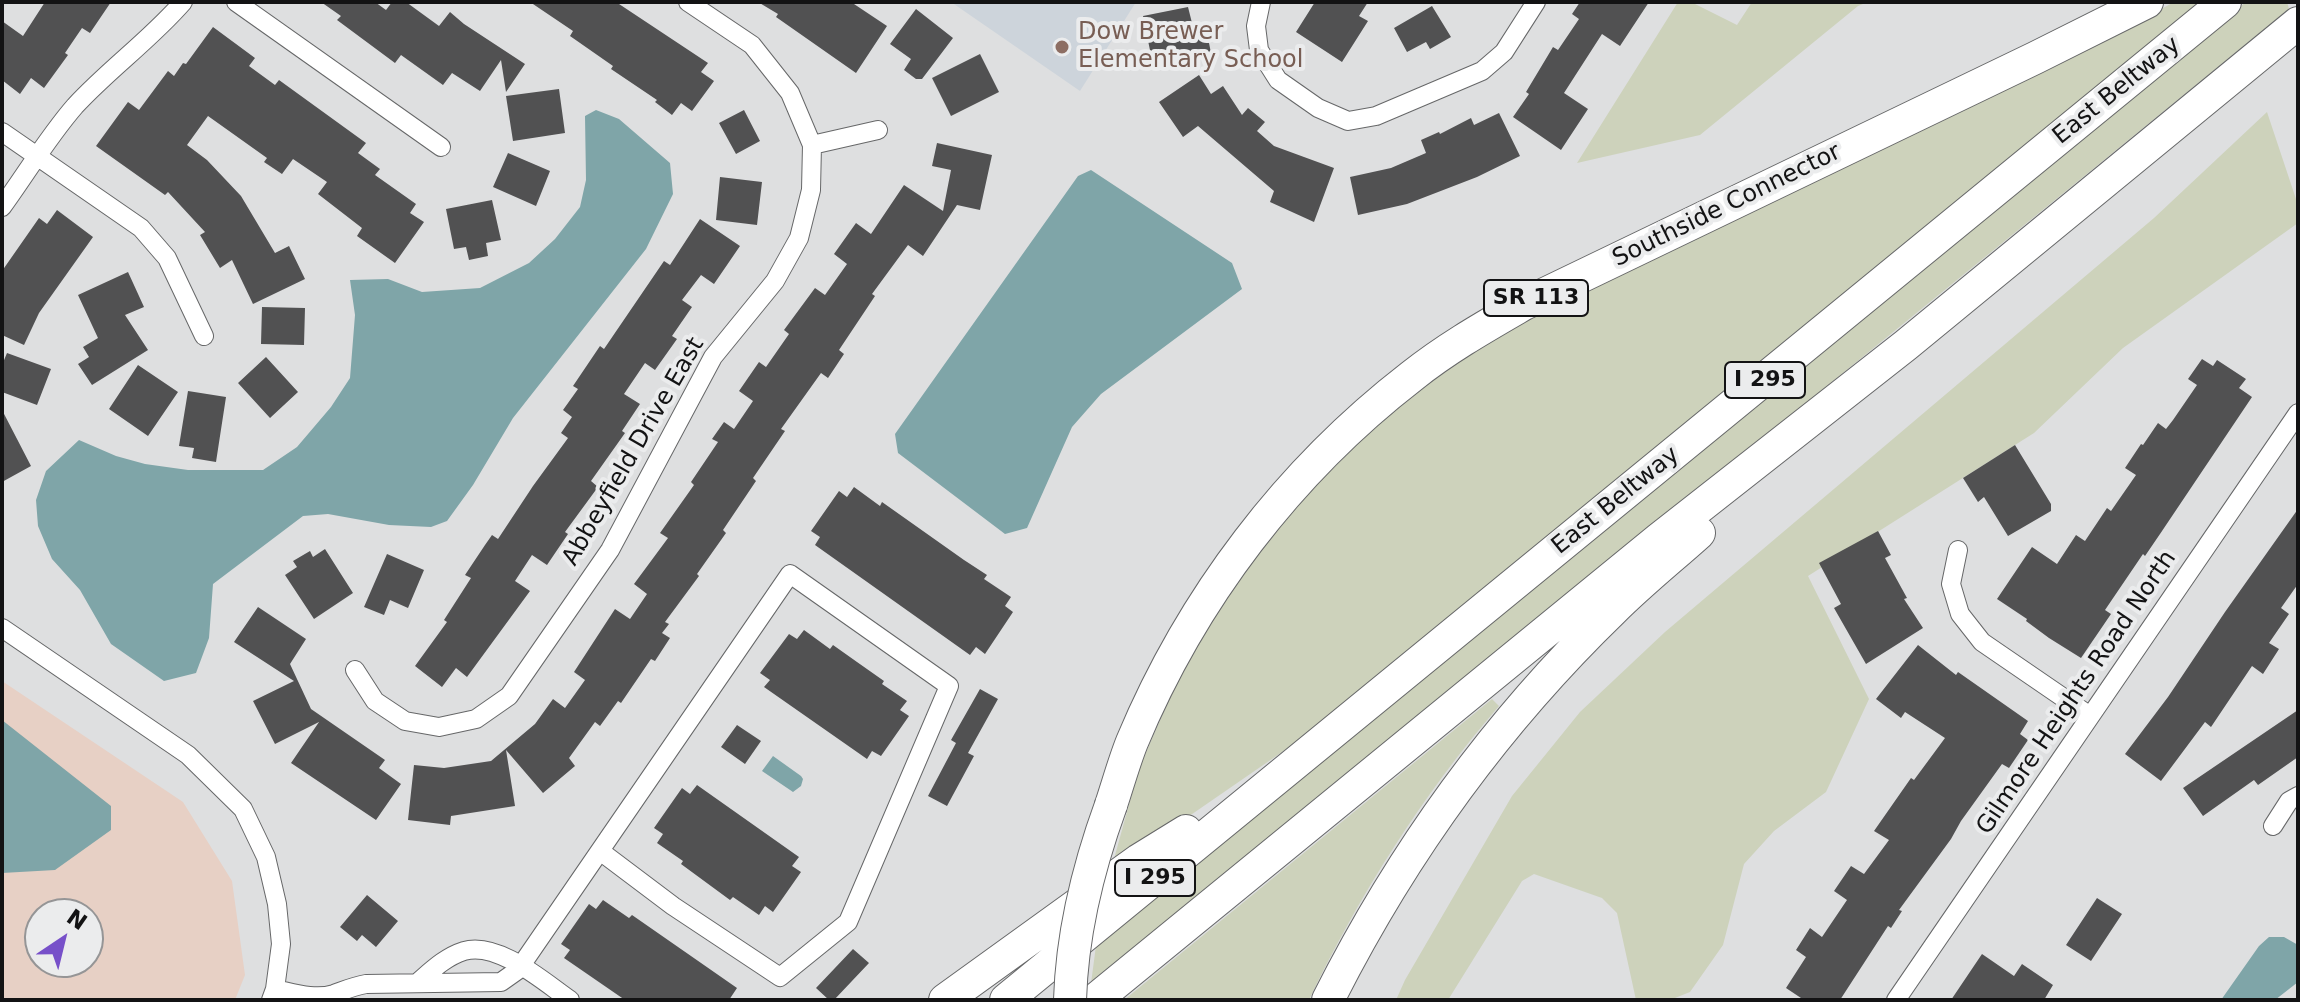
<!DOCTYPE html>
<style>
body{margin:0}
#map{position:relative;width:2300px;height:1002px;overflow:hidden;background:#dedfe0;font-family:"DejaVu Sans",sans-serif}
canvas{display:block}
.frame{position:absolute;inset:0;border:4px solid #131314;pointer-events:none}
.north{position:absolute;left:24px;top:898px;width:80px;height:80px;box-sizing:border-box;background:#ebeced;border:2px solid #959596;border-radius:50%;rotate:35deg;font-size:22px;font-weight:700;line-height:32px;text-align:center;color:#131314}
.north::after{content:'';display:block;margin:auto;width:28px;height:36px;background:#7750c9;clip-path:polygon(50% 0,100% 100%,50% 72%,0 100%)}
</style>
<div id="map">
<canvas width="2300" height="1002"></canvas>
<div class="frame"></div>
<div class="north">N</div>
</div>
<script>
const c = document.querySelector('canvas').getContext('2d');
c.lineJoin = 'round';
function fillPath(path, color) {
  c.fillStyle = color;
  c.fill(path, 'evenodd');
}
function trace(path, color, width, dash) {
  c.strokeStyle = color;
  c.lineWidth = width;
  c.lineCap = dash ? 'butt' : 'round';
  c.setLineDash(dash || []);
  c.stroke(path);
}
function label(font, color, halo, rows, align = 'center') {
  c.font = font + ' "DejaVu Sans",sans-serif';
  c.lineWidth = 8;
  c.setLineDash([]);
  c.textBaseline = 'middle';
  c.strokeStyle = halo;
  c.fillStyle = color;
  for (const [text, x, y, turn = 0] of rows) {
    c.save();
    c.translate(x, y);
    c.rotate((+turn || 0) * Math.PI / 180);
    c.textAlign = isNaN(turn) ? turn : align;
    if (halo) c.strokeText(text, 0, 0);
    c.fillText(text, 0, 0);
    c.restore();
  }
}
const commercial = new Path2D(`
 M2 681 183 802 232 881 245 975 235 1000H2ZM40 914H88V962H40Z`);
const built = new Path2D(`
 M951 2H1136L1080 91Z`);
const green = new Path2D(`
 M1678 2H1691L1737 25 1752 2H1868L1858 6 1700 135 1577 163Z
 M2174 2H2206L1298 741 1111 870 1139 768 1180 675 1225 595 1309 488 1417 389 1504 330 2082 53Z
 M2246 2H2287L2289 9 1430 710 1090 991 1097 938Z
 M2267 112 2298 205V223L2123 348 2034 433 1808 576 1869 699 1826 792 1774 831 1744 864 1723 945 1690 992 1670 1000H1636L1617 913 1602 898 1534 874 1522 881 1448 1000H1396L1405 980 1512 796 1580 712 1665 632 2154 218Z
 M1492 699 1499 706C1423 794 1359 895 1309 1000H1124Z`);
const water = new Path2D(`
 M596 110 619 119 670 163 673 194 646 249 513 418 473 485 447 521 431 527 389 525 328 514 303 516 213 584 209 638 196 673 164 681 111 644 80 590 52 559 38 526 36 500 46 471 79 440 116 456 145 464 188 470H263L297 447 331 407 350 378 355 315 350 280 388 279 422 292 480 288 529 263 555 239 580 207 586 180 585 116Z
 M1091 170 1232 263 1242 289 1101 394 1072 427 1027 528 1005 534 898 453 895 434 1078 176Z
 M2 720 111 806V830L55 870 2 873Z
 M773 756 801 776 803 779 801 786 793 792 762 771Z
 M2269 937H2284L2298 945V982L2275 1000H2221L2259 946Z`);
const building = new Path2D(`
 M45 2H111L90 33 82 28 65 53 68 55 44 88 31 78 20 94 2 80V21L23 36Z
 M321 2H375L386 10 392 2H406L439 26 450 12 464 24 525 64 506 92 501 60 480 91 452 73 443 85 401 55 395 63 337 20 341 16Z
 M530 2H616L708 63 701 72 714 81 692 111 681 103 672 115 655 102 657 100 611 69 613 66 570 36 573 31Z
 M758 2H851L887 26 856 73 776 17 778 14Z
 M1315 2H1368L1359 16 1368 21 1342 62 1296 32Z
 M1580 2H1649L1620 46 1602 34 1564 93 1588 109 1561 150 1513 117 1529 94 1526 92 1553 47 1558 50 1579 19 1572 14Z
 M1432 6 1451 37 1430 49 1426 42 1407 52 1394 28Z
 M1188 7 1195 35 1207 33 1211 53 1153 65 1143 16Z
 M916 9 953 38 922 79H916L904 70 911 59 890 44Z
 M213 27 255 58 249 66 275 85 279 80 366 143 358 153 380 169 375 175 416 204 410 213 424 222 395 263 357 236 362 228 318 194 327 182 293 159 282 174 264 162 267 158 208 116 187 145 207 160 241 196 275 253 289 246 305 279 253 304 232 260 220 268 200 235 205 232 168 192 165 195 96 146 128 102 139 110 168 71 174 76 183 63 186 64Z
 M980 54 999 92 951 116 932 78Z
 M1199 75 1211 94 1223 86 1242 115 1248 108 1265 122 1257 131 1274 146 1334 168 1314 222 1270 202 1274 191 1198 126 1183 137 1159 102Z
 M559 89 565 133 513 141 506 96Z
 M744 110 760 141 736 154 719 123Z
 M1499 113 1520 156 1477 177 1407 204 1358 215 1350 177 1391 168 1426 153 1421 140 1439 132 1440 134 1471 118 1474 125Z
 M937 143 992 155 980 210 957 205 923 256 908 245 872 294 875 296 839 350 844 354 828 378 821 373 781 429 785 431 753 478 756 481 723 530 726 533 697 574 699 576 665 622 669 624 662 633 670 638 655 661 651 659 621 703 618 701 600 726 595 722 569 758 575 766 543 793 506 750 515 806 451 816 450 825 408 820 414 765 444 768 491 761 535 724 553 699 565 708 585 680 574 672 615 609 630 619 647 594 634 584 668 538 660 533 694 485 691 482 718 442 712 439 724 422 734 429 753 401 739 391 759 362 766 367 789 334 784 330 815 288 825 295 847 264 834 254 856 223 871 234 904 185 943 211 951 170 932 166Z
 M508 153 550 171 536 206 493 187Z
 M720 177 762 182 757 225 716 220Z
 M492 200 501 240 486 243 488 256 469 260 466 247 454 249 446 209Z
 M57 210 93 237 39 313 24 345 2 335V271L39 218 47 224Z
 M700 219 740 246 714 284 701 275 682 300 692 307 672 336 677 339 655 370 645 363 624 394 640 404 622 431 625 433 591 481 598 487 565 532 568 534 547 565 532 555 515 581 530 591 467 677 456 668 442 687 415 666 447 622 444 620 471 578 465 575 485 545 492 535 498 539 533 486 568 438 561 433 572 417 563 410 578 389 573 386 600 346 604 349 664 261 670 265Z
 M128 272 144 307 125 315 148 350 92 385 78 364 89 357 83 347 98 338 78 295Z
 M262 307 305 308 304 345 261 344Z
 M7 353 51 369 37 405 2 392V365Z
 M266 357 298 392 270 418 238 383Z
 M2202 359 2213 366 2217 360 2246 379 2239 388 2252 397 2160 534 2145 556 2143 554 2105 610 2111 614 2081 658 2049 638 2026 621 2027 619 1997 599 2032 547 2057 564 2076 535 2085 541 2107 508 2111 511 2136 475 2125 468 2141 444 2143 445 2158 423 2166 429 2173 420 2197 385 2188 379Z
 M138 365 178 392 148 436 109 409Z
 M188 391 226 397 216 462 192 458 194 448 179 446Z
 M2 410 31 466 2 482Z
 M2015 445 2051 504V511L2008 536 1984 497 1978 502 1963 478Z
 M854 487 880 506 882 502 964 560 987 575 984 579 1011 597 1005 606 1013 612 985 654 976 647 970 655 815 545 820 537 811 531 839 491 847 497Z
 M2298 509V584L2281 608 2289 614 2269 643 2279 649 2263 674 2252 666 2211 727 2205 722 2161 781 2125 754 2168 697 2225 612Z
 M1878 531 1891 555 1885 558 1907 598 1904 599 1923 628 1866 664 1834 608 1841 604 1819 563Z
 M325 549 353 593 314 619 285 575 297 567 293 561 310 551 313 557Z
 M387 554 424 570 408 608 390 600 384 615 364 607Z
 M258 607 306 639 290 664 311 709 385 760 379 768 401 784 376 820 291 763 319 722 275 744 253 701 294 681 234 642Z
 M804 630 830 649 833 645 857 662 884 681 882 684 907 701 900 710 909 716 881 756 872 751 867 759 764 687 770 680 760 673 789 634 797 639Z
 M1918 645 1956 675 1958 672 2028 721 2020 734 2028 740 2009 768 2002 764 1961 821 1951 839 1899 910 1902 911 1891 928 1888 926 1840 1000H1804L1786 988 1806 957 1796 950 1810 928 1822 937 1847 900 1834 891 1851 866 1864 874 1889 840 1874 831 1911 778 1914 780 1945 738 1905 712 1901 718 1876 699Z
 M980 689 998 699 968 753 974 756 947 806 928 796 956 743 951 740Z
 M2298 710V757L2258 785 2254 780 2203 816 2183 788Z
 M737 725 761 741 745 764 721 747Z
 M697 785 799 857 792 866 801 872 773 912 765 906 759 915 733 897 730 900 681 864 683 861 657 843 663 834 654 828 682 788 690 794Z
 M367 895 398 921 376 947 362 935 357 941 340 927Z
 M2097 898 2122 914 2091 961 2066 945Z
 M603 900 629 918 632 915 737 988 729 1000H625L564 958 570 950 561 944 589 904 596 909Z
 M853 949 869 963 834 1000H829L816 988Z
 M1982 954 2014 976 2022 964 2053 985 2044 1000H1951Z`);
const street = new Path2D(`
 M236 2 441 147
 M1261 2 1256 26 1259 50 1278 80 1318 108 1348 121 1376 116 1482 71 1504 52 1536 2
 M2 132 141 228 167 258 204 336
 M812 145 878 130
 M2 207C26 174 48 137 75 106 109 69 150 40 183 2
 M1958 550 1951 584 1960 614 1982 642 2090 716
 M2 628 188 755 243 809 266 857 277 904 281 944 275 989 271 1000
 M355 670 375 701 405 721 439 727 476 719 509 696 610 550 713 357 775 281 799 238 811 190 812 145 790 93 752 45 688 2
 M2273 826 2289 801 2298 796
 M417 983C431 971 445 957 464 951 498 941 544 982 570 1000
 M275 989C294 993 315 1000 334 994 345 990 354 986 366 984L501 982 518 970 790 574 949 686 848 922 780 977 673 906 600 851
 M1896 1000 2298 413`);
const highway = new Path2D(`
 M1111 805C1118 784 1124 762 1132 742 1192 598 1289 471 1412 376 1447 348 1486 326 1524 304L2035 58 2147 2
 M945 1000 1139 860 1186 831
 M1006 1000 2225 2
 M1095 1000 1659 539 1906 345 2298 23
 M1328 1000C1401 855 1496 723 1613 610 1640 583 1670 559 1699 533`);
const highwayBridge = new Path2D(`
 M1070 1000C1072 933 1088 868 1111 805`);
const markers = [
 [1062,47,8,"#8d6e63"]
];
const shields = [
 [1536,298,104],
 [1765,380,80],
 [1155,878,80]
];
const shieldNames = [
 ["SR 113",1536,298],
 ["I 295",1765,380],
 ["I 295",1155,878]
];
const educationNames = [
 ["Dow Brewer",1078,33],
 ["Elementary School",1078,61]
];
const streetNames = [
 ["East Beltway",2117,91,-39],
 ["Southside Connector",1727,206,-26],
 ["Abbeyfield Drive East",634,452,-60],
 ["East Beltway",1616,501,-39],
 ["Gilmore Heights Road North",2077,693,-56]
];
fillPath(commercial, '#e7d0c5');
fillPath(built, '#cdd4db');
fillPath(green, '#cdd2bb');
fillPath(water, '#7fa5a8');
fillPath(building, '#515152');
trace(street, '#666768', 20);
trace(highway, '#666768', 34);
trace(street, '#fff', 18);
trace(highway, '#fff', 32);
trace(highwayBridge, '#666768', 34, []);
trace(highwayBridge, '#fff', 32);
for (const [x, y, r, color] of markers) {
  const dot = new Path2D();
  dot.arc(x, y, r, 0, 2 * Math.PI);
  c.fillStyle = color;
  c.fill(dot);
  trace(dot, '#ebeced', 3);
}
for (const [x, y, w] of shields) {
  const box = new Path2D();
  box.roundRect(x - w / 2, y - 18, w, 36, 6);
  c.fillStyle = '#ebeced';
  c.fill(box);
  trace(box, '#131314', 2);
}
label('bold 22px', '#131314', null, shieldNames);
label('24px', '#785e54', '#ebeced', educationNames, 'left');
label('24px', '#131314', '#ebeced', streetNames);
</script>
